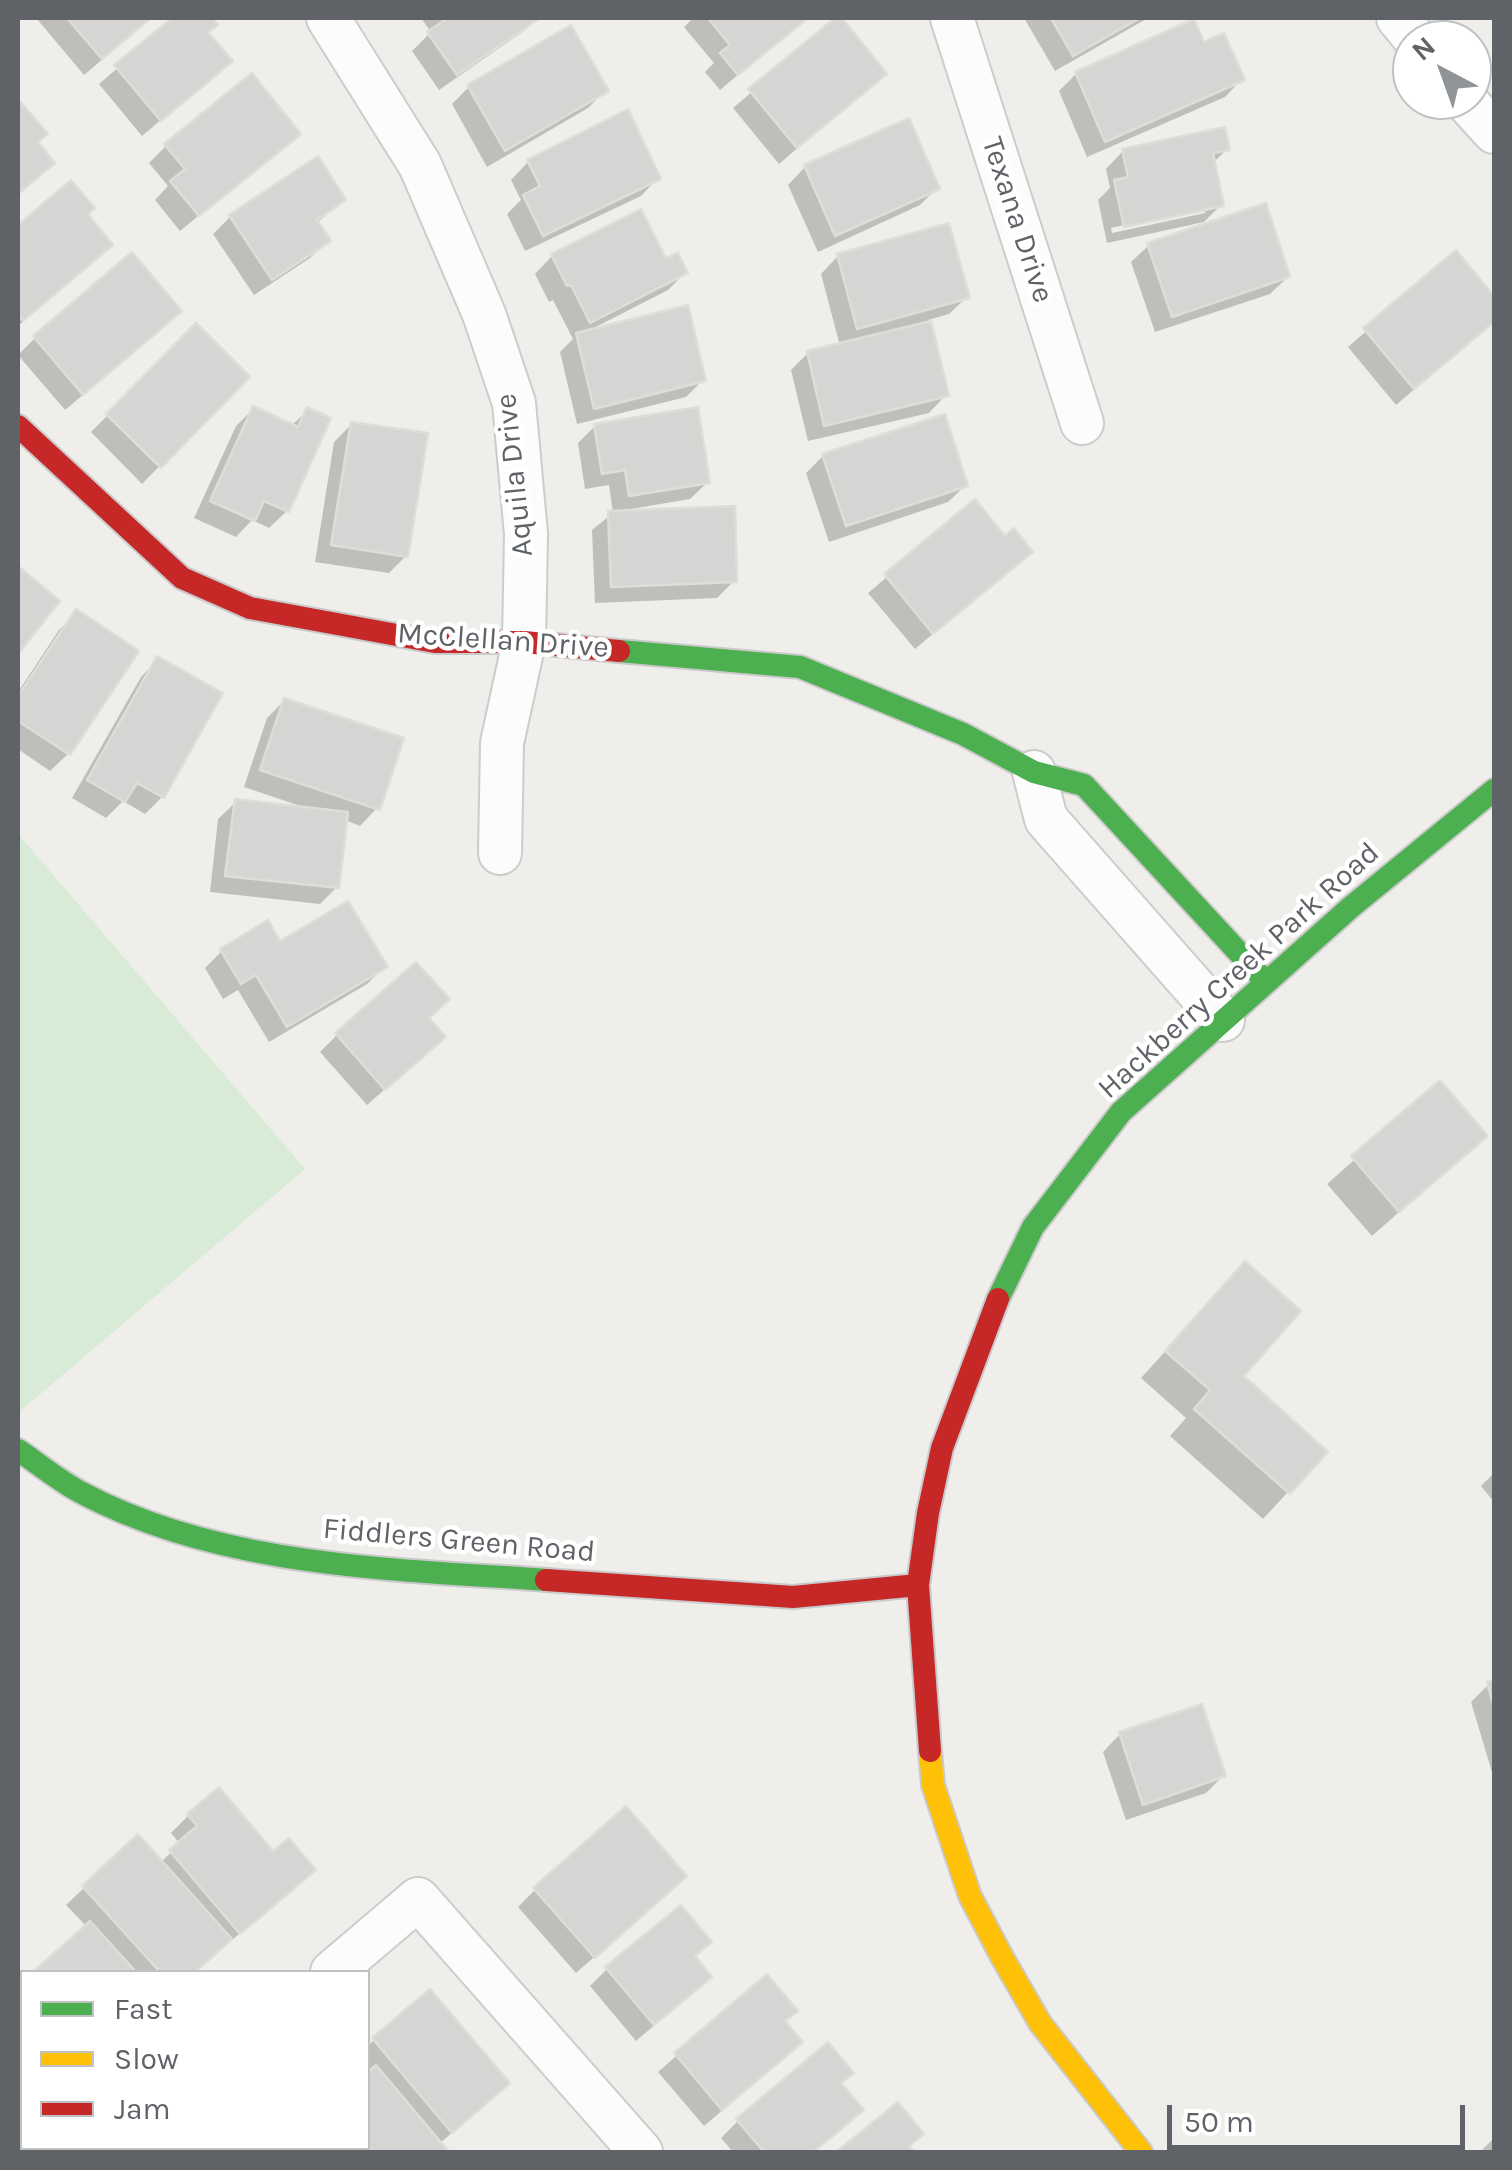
<!DOCTYPE html>
<style>
body{margin:0}
#map{position:relative;width:1512px;height:2170px;overflow:hidden;background:#efeeea;font-family:Karla,sans-serif}
canvas{display:block}
.frame{position:absolute;inset:0;border:20px solid #5f6368;pointer-events:none}
.legend{position:absolute;left:20px;top:1970px;width:350px;height:180px;box-sizing:border-box;background:#fff;border:2px solid #bfc1c3;margin:0;padding:12px 18px;list-style:none;font-size:30px;color:#5f6368}
.legend li{display:flex;align-items:center;gap:20px;height:50px}
.legend b{width:50px;border:2px solid #bfc1c3}
.north{position:absolute;left:1392px;top:20px;width:100px;height:100px;box-sizing:border-box;background:#fff;border:2px solid #bfc1c3;border-radius:50%;rotate:319deg;font-size:28px;font-weight:700;line-height:40px;text-align:center;color:#5f6368}
.north::after{content:'';display:block;margin:auto;width:35px;height:45px;background:#919496;clip-path:polygon(50% 0,100% 100%,50% 72%,0 100%)}
.scale{position:absolute;left:1167px;top:2105px;width:298px;height:45px;box-sizing:border-box;border:5px solid #5f6368;border-top:0;padding-left:12px;font-size:30px;line-height:35px;white-space:nowrap;color:#5f6368;-webkit-text-stroke:8px #fff;paint-order:stroke}
</style>
<div id="map">
<canvas width="1512" height="2170"></canvas>
<div class="frame"></div>
<ul class="legend">
<li><b style="height:12px;background:#4caf50"></b>Fast</li>
<li><b style="height:12px;background:#ffc107"></b>Slow</li>
<li><b style="height:12px;background:#c62828"></b>Jam</li>
</ul>
<div class="north">N</div>
<div class="scale">50 m</div>
</div>
<script>
const c = document.querySelector('canvas').getContext('2d');
c.lineJoin = 'round';
function fillPath(path, color) {
  c.fillStyle = color;
  c.fill(path, 'evenodd');
}
function trace(path, color, width, dash) {
  c.strokeStyle = color;
  c.lineWidth = width;
  c.lineCap = dash ? 'butt' : 'round';
  c.setLineDash(dash || []);
  c.stroke(path);
}
function label(font, color, halo, rows, align = 'center') {
  c.font = font + ' Karla,sans-serif';
  c.lineWidth = 9;
  c.setLineDash([]);
  c.textBaseline = 'middle';
  c.strokeStyle = halo;
  c.fillStyle = color;
  for (const [text, x, y, turn = 0] of rows) {
    c.save();
    c.translate(x, y);
    c.rotate((+turn || 0) * Math.PI / 180);
    c.textAlign = isNaN(turn) ? turn : align;
    if (halo) c.strokeText(text, 0, 0);
    c.fillText(text, 0, 0);
    c.restore();
  }
}
const green = new Path2D(`
 M18 834 305 1169 18 1413Z`);
const shadow = new Path2D(`
 M39 18H151L84 75 37 19Z
 M176 18H209L215 25 206 33 230 61 142 136 99 84Z
 M421 18H538L525 30 439 90 412 51 431 32Z
 M693 18H805L720 90 705 72 714 63 684 27Z
 M839 18 884 74 779 164 733 108Z
 M1024 18H1148L1055 71Z
 M1203 46 1242 79 1225 97 1087 157 1059 91 1076 74Z
 M469 87 605 91 588 108 487 167 452 104Z
 M298 134 180 231 155 200 168 186 149 163 166 146Z
 M1227 149 1212 164 1221 205 1204 222 1107 243 1098 200 1110 188 1106 169 1123 151ZM1205 207V213L1112 233 1111 228Z
 M317 160 343 200 316 224 327 241 310 258 254 295 213 234 230 217Z
 M528 162 658 178 641 196 525 251 507 214 521 200 511 180Z
 M805 167 937 188 920 205 818 252 788 185Z
 M71 183 85 215 93 262 18 326V228Z
 M640 212 665 262 685 273 668 290 590 330 703 380 686 397 577 424 560 352 573 339 553 300 549 302 535 274 552 256Z
 M1149 245 1288 277 1270 294 1155 332 1131 262Z
 M1456 254 1494 300V321L1396 405 1348 347Z
 M838 256 967 297 949 314 928 320 946 395 929 413 808 441 791 370 808 353 840 346 821 274Z
 M196 327 247 377 142 484 91 432Z
 M162 328 65 410 18 355 35 338Z
 M253 409 291 426 308 410 287 511 269 528 252 520 236 537 194 518 236 426Z
 M352 424 406 556 389 573 315 562 334 442Z
 M595 426 708 482 690 499 631 509V512L734 581 717 598 595 603 592 530 613 513 609 485 585 489 578 443Z
 M823 456 966 485 948 502 829 542 806 473Z
 M975 503 1005 539 1030 552 915 649 868 593Z
 M76 613 136 652 68 754 50 771 18 749V692L59 630Z
 M158 659 162 797 145 814 123 801 106 818 72 798 141 677Z
 M284 701 377 808 360 826 345 820 337 887 320 904 210 892 218 819 236 802 306 808 244 787 267 718Z
 M280 945 385 966 367 984 269 1042 238 990 223 999 205 968 222 951Z
 M427 1019 425 1054 367 1105 320 1052 337 1035Z
 M1440 1084 1485 1136 1372 1236 1327 1184Z
 M1245 1264 1240 1376 1325 1452 1263 1519 1170 1436 1186 1418 1141 1378Z
 M1494 1473V1502L1481 1486Z
 M1494 1683V1779L1471 1702 1488 1685Z
 M1120 1734 1223 1776 1206 1793 1126 1820 1103 1752Z
 M188 1816 295 1887 194 1972H36L87 1927 66 1905 84 1888 160 1863 180 1844 171 1833Z
 M535 1890 667 1893 576 1973 518 1907Z
 M693 1957 692 1993 636 2041 590 1986 607 1969Z
 M766 1977 783 2022V2059L704 2126 658 2072Z
 M22 1986V2123L18 2128V1996Z
 M374 2040 490 2100 439 2144 444 2152H243L249 2148H368V2075L370 2073 368 2046Z
 M839 2084 861 2110 813 2152H733L721 2138 738 2121Z
 M1494 2138V2152H1480Z`);
const building = new Path2D(`
 M67 18H151L102 59Z
 M172 18H212L218 25 208 32 233 61 161 121 114 65Z
 M448 18H540L457 75 427 32Z
 M708 18H808L738 75 720 53 730 45Z
 M835 18H842L887 74 797 148 748 89Z
 M1051 18H1140L1073 56Z
 M1194 19 1204 42 1224 33 1245 80 1105 142 1075 72Z
 M571 25 609 91 505 151 467 85Z
 M252 73 301 134 199 216 170 181 185 169 164 144Z
 M18 99 48 134 38 142 55 163 18 194Z
 M628 109 661 179 543 236 523 195 540 186 527 160Z
 M909 118 940 189 835 236 804 165Z
 M1225 127 1230 150 1213 153 1224 206 1124 227 1114 180 1128 177 1122 149Z
 M318 156 346 200 317 220 331 241 272 280 229 215Z
 M71 180 95 208 88 214 113 245 23 321 18 314V225Z
 M1266 203 1290 277 1172 317 1147 243Z
 M641 209 666 258 678 253 688 273 590 323 571 285 567 286 551 254Z
 M949 223 970 298 857 329 837 254Z
 M1456 250 1494 296V322L1414 389 1363 328Z
 M132 252 182 311 83 395 33 336Z
 M688 305 706 381 594 409 576 333Z
 M931 321 949 396 824 426 807 351Z
 M196 323 250 377 161 468 106 414Z
 M253 406 298 427 307 407 331 418 289 512 264 501 255 521 210 501Z
 M698 407 710 483 629 496 625 470 602 474 594 424Z
 M945 414 968 486 846 526 822 454Z
 M351 422 428 433 408 557 331 545Z
 M975 499 1005 536 1014 528 1033 552 933 634 884 574Z
 M735 506 737 582 611 587 608 511Z
 M18 566 60 601 18 654Z
 M76 609 139 651 70 755 18 721V696Z
 M157 656 223 693 164 798 137 783 125 802 87 780Z
 M284 698 404 738 380 810 260 770Z
 M235 799 348 812 339 888 225 876Z
 M348 901 388 967 287 1027 256 975 241 984 220 949 268 920 280 941Z
 M416 962 450 999 429 1018 446 1037 385 1090 335 1033Z
 M1440 1080 1488 1136 1399 1212 1351 1156Z
 M1245 1261 1301 1311 1244 1376 1328 1452 1290 1494 1194 1409 1210 1390 1165 1351Z
 M1494 1680V1708L1487 1682Z
 M1202 1704 1226 1776 1143 1805 1119 1732Z
 M219 1787 273 1851 289 1838 316 1870 240 1934 169 1850 197 1826 187 1814Z
 M626 1806 687 1876 595 1958 533 1888Z
 M138 1834 232 1939 195 1972H160L82 1886Z
 M681 1905 712 1942 695 1956 712 1977 654 2025 605 1967Z
 M90 1921 136 1972H35L34 1971Z
 M767 1974 798 2011 785 2021 803 2042 722 2110 674 2053Z
 M22 1989V2098L18 2092V1993Z
 M430 1989 510 2083 452 2133 372 2038Z
 M828 2042 854 2073 841 2083 864 2110 813 2152H764L736 2119Z
 M376 2065 449 2152H349L345 2148H368V2072Z
 M898 2102 924 2134 909 2146 914 2152H836Z
 M245 2148H327L331 2152H240Z`);
const street = new Path2D(`
 M328 18 420 165 484 314 514 403 526 534 524 642 502 743 500 853
 M952 18 1082 423
 M1398 18 1416 40
 M1465 100 1494 132
 M1034 772 1046 819 1223 1020
 M332 1972 418 1899 641 2152
 M123 2152 129 2148`);
const fast = new Path2D(`
 M619 651 800 667 963 734 1034 772 1084 785 1266 982
 M998 1299 1033 1227 1121 1112 1351 907 1494 790
 M18 1450C39 1464 59 1481 82 1493 222 1567 391 1569 546 1580`);
const slow = new Path2D(`
 M930 1751 933 1785 970 1896 1002 1957 1040 2023 1141 2152`);
const jam = new Path2D(`
 M18 426 182 578 250 608 435 642H524L619 651
 M546 1580 793 1597 918 1585
 M930 1751 918 1585 928 1513 942 1448 998 1299`);
const streetNames = [
 ["Texana Drive",1017,220,72],
 ["Aquila Drive",515,475,-96],
 ["McClellan Drive",503,641,4],
 ["Hackberry Creek Park Road",1239,971,-42],
 ["Fiddlers Green Road",459,1541,5]
];
fillPath(green, '#d8ebd6');
fillPath(shadow, '#0003');
fillPath(building, '#d6d5d3');
trace(building, '#deddd9', 2.5);
trace(street, '#cbcccc', 46);
trace(fast, '#cacacb', 26);
trace(slow, '#cacacb', 26);
trace(jam, '#cacacb', 26);
trace(street, '#fdfcfc', 42);
trace(fast, '#4caf50', 22);
trace(slow, '#ffc107', 22);
trace(jam, '#c62828', 22);
label('30px', '#5f6368', '#fff', streetNames);
</script>
